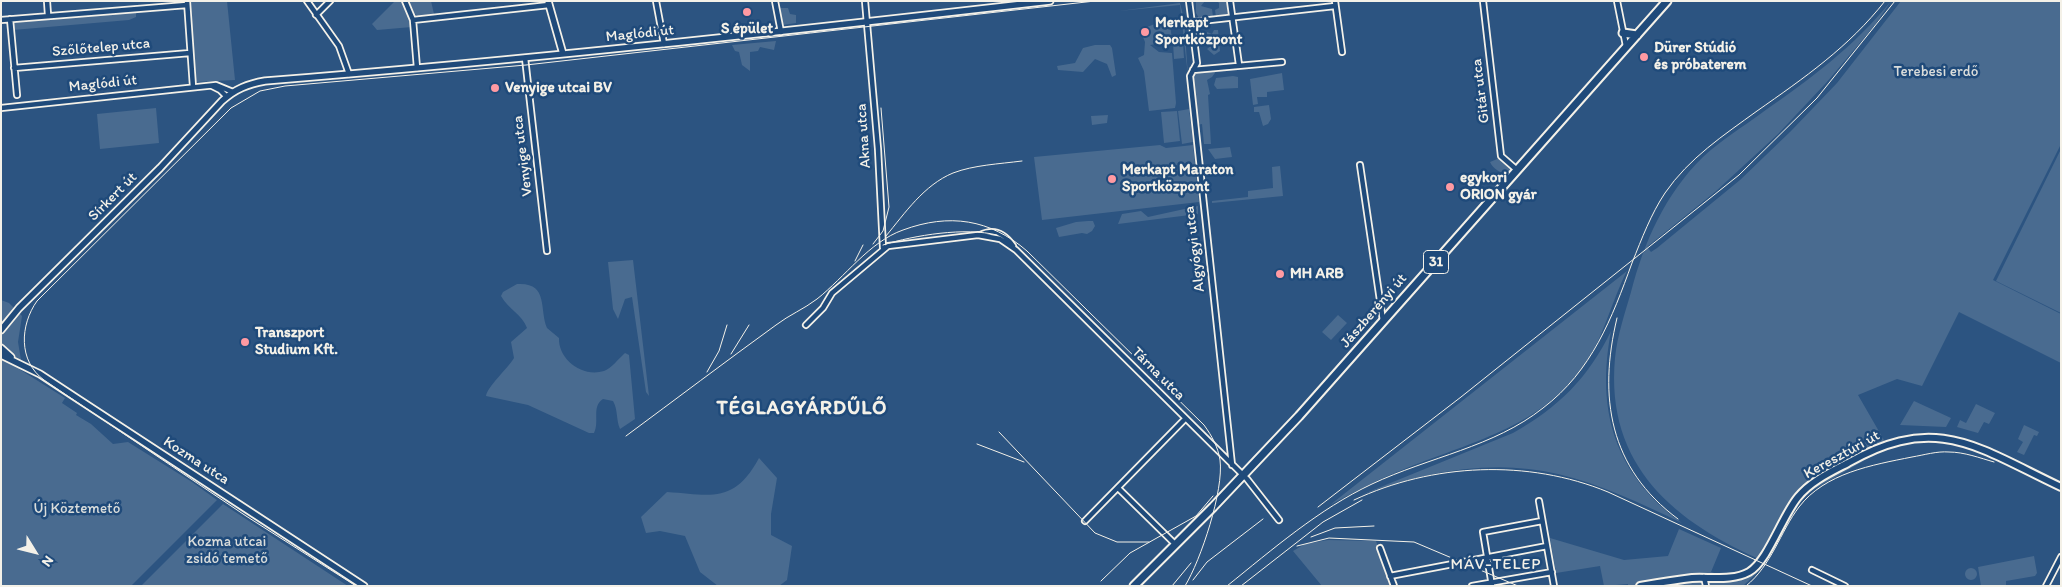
<!DOCTYPE html>
<meta charset="utf-8">
<style>
body{margin:0}
#map{position:relative;width:2062px;height:587px;overflow:hidden;background:#2c5481;font-family:Itim,sans-serif}
canvas{display:block}
.frame{position:absolute;inset:0;border:2px solid #f4f1e8;pointer-events:none}
.north{position:absolute;left:10px;top:527px;width:50px;height:50px;-webkit-text-stroke:4px #1f4a7a;paint-order:stroke;rotate:126deg;font-size:14px;font-weight:700;line-height:20px;text-align:center;color:#f4f1e8}
.north::after{content:'';display:block;margin:auto;width:18px;height:22px;background:#f4f1e8;clip-path:polygon(50% 0,100% 100%,50% 72%,0 100%)}
</style>
<div id="map">
<canvas width="2062" height="587"></canvas>
<div class="frame"></div>
<div class="north">N</div>
</div>
<script>
const c = document.querySelector('canvas').getContext('2d');
c.lineJoin = 'round';
function fillPath(path, color) {
  c.fillStyle = color;
  c.fill(path, 'evenodd');
}
function trace(path, color, width, dash) {
  c.strokeStyle = color;
  c.lineWidth = width;
  c.lineCap = dash ? 'butt' : 'round';
  c.setLineDash(dash || []);
  c.stroke(path);
}
function label(font, color, halo, rows, align = 'center') {
  c.font = font + ' Itim,sans-serif';
  c.lineWidth = 5;
  c.setLineDash([]);
  c.textBaseline = 'middle';
  c.strokeStyle = halo;
  c.fillStyle = color;
  for (const [text, x, y, turn = 0] of rows) {
    c.save();
    c.translate(x, y);
    c.rotate((+turn || 0) * Math.PI / 180);
    c.textAlign = isNaN(turn) ? turn : align;
    if (halo) c.strokeText(text, 0, 0);
    c.fillText(text, 0, 0);
    c.restore();
  }
}
const green = new Path2D(`
 M190 1H227L235 80 196 82Z
 M395 1H404L410 13 412 27 377 30 372 24Z
 M409 1H431L434 14 419 17 415 14Z
 M1196 1H1205L1201 6 1212 9 1213 17 1199 18 1196 13Z
 M1217 1H1227L1228 14 1216 17 1215 10 1219 8V3Z
 M1891 1 1875 25 1826 83 1778 134 1715 192 1647 247 1651 252 1657 248 1740 180 1791 131 1837 83 1901 1H2061V144L1993 280 2061 314V363L1959 312 1922 386 1897 379 1858 395 1888 447 1809 492 1802 499 1766 562C1675 523 1605 466 1615 358 1617 336 1625 313 1631 292 1644 242 1665 194 1703 157 1721 140 1743 127 1763 112 1810 79 1854 47 1891 1Z
 M1180 3 1184 19 1188 76 1180 5 1119 11Z
 M780 8H788L790 14 796 15V23L783 25Z
 M136 11V17L129 20 13 30V23L15 21Z
 M1157 23H1170L1172 41 1150 45 1159 52 1172 53 1176 103 1175 108 1149 111 1144 71 1138 58 1144 55 1145 42 1140 30Z
 M1214 30H1218L1220 51 1214 55 1207 49 1213 44 1212 41 1207 42V32L1212 34Z
 M776 41 774 50 760 47 758 51 750 52V71L742 65 739 52 735 51 732 45Z
 M1183 42 1184 58 1174 59 1173 43Z
 M1095 45H1110L1112 48 1116 75 1112 77 1107 64 1095 59 1083 72 1058 70 1057 66 1075 63 1083 48Z
 M1217 70 1212 77 1207 80 1210 94 1208 95 1211 144H1204L1202 124 1197 125 1193 76 1197 71Z
 M1282 73 1284 90 1267 92V97H1257L1258 104 1253 105 1250 79Z
 M1233 76 1238 77V88L1217 89 1214 85 1216 78Z
 M1269 105 1271 119 1268 124 1263 126 1259 112H1254V107Z
 M156 108 159 143 100 149 97 114Z
 M1189 109 1193 142 1182 144 1178 111Z
 M1177 111 1180 141 1164 143 1161 112Z
 M1108 115 1107 123 1092 125 1091 116Z
 M1160 145 1166 148 1193 145 1199 202 1042 220 1034 157Z
 M1230 147 1232 157 1215 159 1208 149Z
 M2061 149V313L1996 281Z
 M1502 157 1512 166 1510 174C1503 175 1493 169 1490 162Z
 M1280 166 1283 196 1212 203V201L1248 197V191L1273 188 1272 167Z
 M1198 206V214L1118 224 1122 214 1141 211 1148 217Z
 M1088 221H1093L1095 226 1092 231 1087 234 1082 233 1059 237 1056 228 1076 222Z
 M633 260 649 396 646 392 632 297 625 299 618 319 613 309 608 262Z
 M1627 271C1611 302 1604 338 1583 367 1540 428 1467 443 1402 470 1377 480 1354 492 1330 505Z
 M517 284C549 282 539 309 547 328L559 338C558 359 582 378 604 371 611 369 619 358 625 353L629 355 635 419 620 429C616 420 618 409 613 401L603 399C591 407 600 421 594 433H589L528 405 486 396C487 387 508 368 514 358L511 342 527 328C522 314 508 309 501 296L503 292Z
 M1 300 9 303 22 316 18 342 21 360 19 369 65 398 62 403 77 413 76 415 91 424 113 444 128 442 192 482 217 500 131 586H1Z
 M1338 315 1347 323 1331 340 1322 332Z
 M1611 331C1596 410 1614 474 1682 523 1642 504 1601 484 1558 474 1492 458 1424 472 1361 495L1513 433C1558 408 1589 377 1611 331Z
 M1914 401 1951 418 1946 427 1900 425Z
 M1976 404 1995 413 1989 424 1984 422 1978 433 1957 427 1960 420 1966 423Z
 M2024 425 2039 432 2037 436 2034 435 2024 455 2017 452 2023 442 2018 439Z
 M759 458 777 478 771 514V535L792 546 787 580 779 586H718L700 572 685 536 660 531 646 533 641 517 667 492C712 495 734 504 759 458Z
 M223 504 348 586H141Z
 M1679 529 1721 548 1711 572C1726 577 1742 577 1754 564L1761 569 1743 586H1628V584L1604 586 1600 566 1556 573 1550 538 1624 560 1668 556Z
 M1328 540 1376 541 1391 586H1322L1293 551 1305 544Z
 M2034 556 2037 573 2035 576 2006 581V586H1981L1978 567Z
 M1965 574a6 6 0 1 1 12 0a6 6 0 1 1-12 0Z`);
const minor = new Path2D(`
 M47 1 48 15
 M187 1 193 87
 M307 1 339 46 349 74
 M405 1 413 20 417 68
 M656 1 664 44
 M775 1 781 32
 M865 1 878 149 883 248
 M1189 1 1197 63 1190 76 1232 465
 M1230 1 1239 65
 M1335 1 1342 52
 M1483 1 1501 156 1517 170
 M1617 1 1626 46
 M316 15 330 1
 M10 19 17 95
 M1 20 187 5
 M413 20 549 5
 M1192 22 1335 6
 M525 58 547 251
 M14 68 190 53
 M1193 70 1282 62
 M212 86 220 90 227 97
 M1 108 216 85 233 92
 M1360 165 1383 321
 M980 235C994 228 1004 233 1013 246
 M806 325 823 308 832 293 888 246 978 235 1000 239 1016 250 1247 479 1279 520
 M1118 488 1176 545
 M1539 501 1554 586
 M1085 521 1185 419
 M1380 548 1394 586
 M1812 570 1845 586
 M1390 576 1547 546
 M1704 577 1706 586
 M1472 586 1552 572
 M1492 586 1483 532 1542 521
 M2046 586 2061 557`);
const tertiary = new Path2D(`
 M548 1 563 54
 M1 330 19 308 160 168 222 101C235 89 248 84 265 81 527 60 789 31 1050 1
 M1 348 11 357
 M1 355 40 374 75 397 364 586`);
const secondary = new Path2D(`
 M1640 586C1657 583 1675 580 1692 578 1710 577 1733 581 1749 572 1768 561 1782 516 1798 497 1811 481 1831 472 1848 463 1937 412 1978 448 2061 487`);
const primary = new Path2D(`
 M1623 33 1637 35
 M1134 586 1213 507 1299 416 1667 1`);
const tram = new Path2D(`
 M356 586 246 516 44 380C18 361 20 325 37 301L231 108 260 91 285 86 526 65 1095 1`);
const rail = new Path2D(`
 M886 236C905 213 924 185 953 173 974 165 999 164 1022 161
 M873 244 883 231 889 207 881 108
 M883 245C915 235 965 227 997 235
 M855 261 863 245
 M1617 318C1598 397 1609 468 1678 519
 M731 354 749 325
 M707 372 719 351 727 325
 M999 432 1095 533 1117 542H1149
 M626 436C676 399 725 362 776 325 789 315 804 309 817 299 845 277 869 242 903 230 949 213 990 219 1027 251L1204 425C1212 436 1218 447 1220 460 1224 490 1201 560 1185 586
 M977 444 1024 462
 M1354 500C1433 463 1528 459 1608 492L1812 586
 M1318 507 1461 397 1739 175 1817 98 1895 1
 M1311 537 1335 528 1374 526
 M1297 546 1329 538 1414 542 1518 586
 M1193 580 1207 562 1263 519
 M1101 581 1130 553 1196 516 1213 496
 M1172 586 1191 563
 M1227 586C1273 549 1319 509 1372 484 1429 457 1494 447 1543 408 1592 371 1612 318 1632 263 1642 238 1651 214 1665 193 1689 158 1724 135 1757 111 1804 78 1849 47 1885 1
 M1241 586 1323 522 1362 500
 M1746 586C1772 565 1780 532 1799 507 1825 473 1872 465 1912 457 1924 455 1937 451 1949 452 1964 452 1980 458 1994 462`);
const markers = [
 [747,12,5,"#ff9aa2"],
 [1145,32,5,"#ff9aa2"],
 [1644,57,5,"#ff9aa2"],
 [495,88,5,"#ff9aa2"],
 [1112,179,5,"#ff9aa2"],
 [1450,187,5,"#ff9aa2"],
 [1280,274,5,"#ff9aa2"],
 [245,342,5,"#ff9aa2"]
];
const shields = [
 [1436,262,25]
];
const shieldNames = [
 ["31",1436,262]
];
const poiNames = [
 ["Merkapt",1155,23],
 ["Sportközpont",1155,40],
 ["S épület",747,29,"center"],
 ["Dürer Stúdió",1654,48],
 ["és próbaterem",1654,65],
 ["Venyige utcai BV",505,88],
 ["Merkapt Maraton",1122,170],
 ["Sportközpont",1122,187],
 ["egykori",1460,178],
 ["ORION gyár",1460,195],
 ["MH ARB",1290,274],
 ["Transzport",255,333],
 ["Studium Kft.",255,350]
];
const streetNames = [
 ["Maglódi út",640,34,-6],
 ["Szőlőtelep utca",101,48,-5],
 ["Maglódi út",103,84,-6],
 ["Gitár utca",1481,91,-97],
 ["Akna utca",864,136,-94],
 ["Venyige utca",523,156,-97],
 ["Sírkert út",113,197,-45],
 ["Algyógyi utca",1195,249,-97],
 ["Jászberényi út",1374,311,-49],
 ["Tárna utca",1158,374,45],
 ["Keresztúri út",1842,455,-29],
 ["Kozma utca",196,461,33]
];
const parkNames = [
 ["Terebesi erdő",1936,72],
 ["Új Köztemető",77,509],
 ["Kozma utcai",227,542],
 ["zsidó temető",227,559]
];
const neighbourhoodNames = [
 ["MÁV-TELEP",1496,565]
];
const districtNames = [
 ["TÉGLAGYÁRDŰLŐ",802,409]
];
fillPath(green, '#496b90');
trace(minor, '#f4f1e8', 8);
trace(tertiary, '#f4f1e8', 9);
trace(secondary, '#f4f1e8', 10);
trace(primary, '#f4f1e8', 11);
trace(minor, '#1f4a7a', 4.5);
trace(tertiary, '#1f4a7a', 5.5);
trace(secondary, '#1f4a7a', 6);
trace(primary, '#1f4a7a', 7);
trace(tram, '#f4f1e8', 1);
trace(rail, '#f4f1e8', 1);
for (const [x, y, r, color] of markers) {
  const dot = new Path2D();
  dot.arc(x, y, r, 0, 2 * Math.PI);
  c.fillStyle = color;
  c.fill(dot);
  trace(dot, '#1f4a7a', 2);
}
for (const [x, y, w] of shields) {
  const box = new Path2D();
  box.roundRect(x - w / 2, y - 11.5, w, 23, 4);
  c.fillStyle = '#1f4a7a';
  c.fill(box);
  trace(box, '#f4f1e8', 1);
}
label('bold 14px', '#f4f1e8', null, shieldNames);
label('bold 15px', '#f4f1e8', '#1f4a7a', poiNames, 'left');
label('15px', '#f4f1e8', '#1f4a7a', streetNames);
label('15px', '#dadddb', '#1f4a7a', parkNames);
c.letterSpacing = '1px';
label('16px', '#f4f1e8', '#1f4a7a', neighbourhoodNames);
c.letterSpacing = '0px';
c.letterSpacing = '1px';
label('bold 20px', '#f4f1e8', '#1f4a7a', districtNames);
c.letterSpacing = '0px';
</script>
